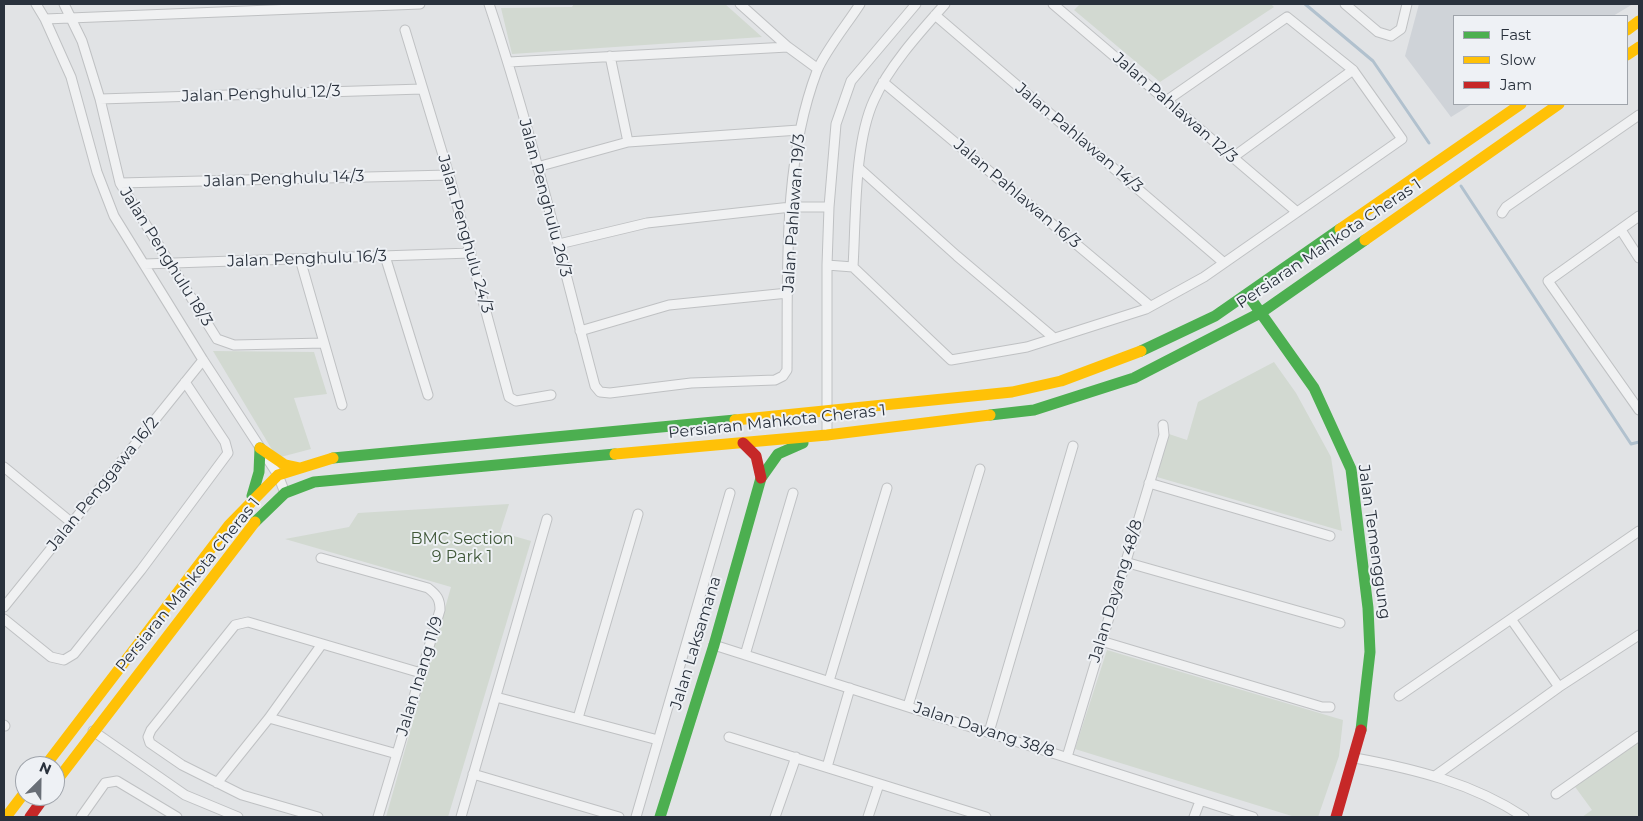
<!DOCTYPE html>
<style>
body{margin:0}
#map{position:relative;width:1643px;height:821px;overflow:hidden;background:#e1e3e5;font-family:Montserrat,sans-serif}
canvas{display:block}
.frame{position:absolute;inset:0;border:5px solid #29313c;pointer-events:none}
.legend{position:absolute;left:1453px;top:15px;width:175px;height:90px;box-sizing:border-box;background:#eef1f5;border:1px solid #9fa4ab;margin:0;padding:6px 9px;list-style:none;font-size:15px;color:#29313c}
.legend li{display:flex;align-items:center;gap:10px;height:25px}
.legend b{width:25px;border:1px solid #9fa4ab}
.north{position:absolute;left:15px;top:756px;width:50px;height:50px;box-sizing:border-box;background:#eef1f5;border:1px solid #9fa4ab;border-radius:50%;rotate:23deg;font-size:14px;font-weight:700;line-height:20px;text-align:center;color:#29313c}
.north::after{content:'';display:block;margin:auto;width:18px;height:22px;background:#696f77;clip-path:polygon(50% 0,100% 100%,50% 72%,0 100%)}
</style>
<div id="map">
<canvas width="1643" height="821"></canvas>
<div class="frame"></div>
<ul class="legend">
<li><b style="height:6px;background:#4caf50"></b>Fast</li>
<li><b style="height:6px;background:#ffc107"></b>Slow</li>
<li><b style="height:6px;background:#c62828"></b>Jam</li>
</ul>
<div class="north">N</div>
</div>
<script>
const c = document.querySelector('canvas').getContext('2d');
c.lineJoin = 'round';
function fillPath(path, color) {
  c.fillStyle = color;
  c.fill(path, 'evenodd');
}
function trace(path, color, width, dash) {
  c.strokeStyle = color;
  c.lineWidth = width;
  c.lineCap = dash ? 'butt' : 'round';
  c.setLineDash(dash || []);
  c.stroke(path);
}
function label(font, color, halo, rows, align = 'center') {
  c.font = font + ' Montserrat,sans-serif';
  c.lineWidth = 4;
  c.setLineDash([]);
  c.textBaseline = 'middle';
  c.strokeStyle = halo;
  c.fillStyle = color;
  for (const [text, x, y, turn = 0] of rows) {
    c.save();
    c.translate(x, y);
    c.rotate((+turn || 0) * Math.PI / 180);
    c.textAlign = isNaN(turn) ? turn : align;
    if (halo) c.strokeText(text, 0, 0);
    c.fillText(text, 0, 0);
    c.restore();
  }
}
const built = new Path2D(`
 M1419 4H1633L1613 16H1454V104H1472L1451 117 1405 56Z`);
const green = new Path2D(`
 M574 4H725L762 37 512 54 501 8 572 7Z
 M1080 4H1271L1274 7 1160 82 1074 10Z
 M213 351 314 352 327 394 294 398 311 449 277 458Z
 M1274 362 1296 393 1331 457 1342 531 1157 477 1169 434 1187 440 1198 402Z
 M509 504 500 532 531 541 448 817H386L451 587 285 539 349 527 358 513Z
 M1107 650 1343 720 1339 756 1318 817H1295L1075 749Z
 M1639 738V817H1582L1592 810 1573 784Z`);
const stream = new Path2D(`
 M1305 4 1373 61 1429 143
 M1461 186 1631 444 1639 442`);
const street = new Path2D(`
 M36 4 45 19 71 77 97 172 114 216 203 360 278 475 285 493
 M64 4 82 41 100 99 120 183 217 339 234 345 324 343
 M489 4C531 129 561 258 595 386L600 392 610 393 691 383 775 380 783 376 787 370C788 273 782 163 817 71 825 51 848 23 860 4
 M740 4 788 47 818 69
 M1053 4 1297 212
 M1345 4 1378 32 1391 36 1401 29 1407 4
 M935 15 1223 262
 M45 19 420 4
 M405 30 449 175 509 397 516 401 551 395
 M610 56 628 142
 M509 62 788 47
 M883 82 1150 306
 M100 99 422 89
 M1232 158 1353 70
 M537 167 628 142 799 130
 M860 169 957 256 1054 338
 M120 183 449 175
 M1502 213 1506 207 1639 115
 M1639 216 1548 281 1639 410
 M1621 230 1639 258
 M559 244 647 223 791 207H829
 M385 256 428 395
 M300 259 342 405
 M144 264 471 253
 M827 265 853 267
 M853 267 951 360 1027 347 1146 309 1204 277 1402 139 1353 70 1287 17 1166 101
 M853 267C856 218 854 143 874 100 889 66 921 31 945 4
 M580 331 669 305 788 293
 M827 435V265L829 207 836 124 851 81 916 4
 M4 467 72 523
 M1149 483 1330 536
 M321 558 428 588C437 595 440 599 440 610L378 817
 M1125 562 1340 623
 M4 607 203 360
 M4 619 51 657 64 660 74 654 141 570 228 453 225 442 185 382
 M1511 619 1559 687
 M1101 641 1322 707H1330
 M714 645 1253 817
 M745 655 793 493
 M829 681 887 488
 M1399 696 1639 531
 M496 697 658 740
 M908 706 980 469
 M269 718 397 754
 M578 718 638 514
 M4 725 5 726
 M93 731 185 795 238 817
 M989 732 1073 446
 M729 737 986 817
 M1067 757 1164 435 1163 425
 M1355 758C1415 769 1472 783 1524 817
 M827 767 850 688
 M473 774 619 817
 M1435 776 1559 687 1639 635
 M217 783 269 718 322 644
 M1556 794 1639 736
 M81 817 105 783 117 781 177 817
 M318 817 242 795 182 765 150 743 148 737 151 730 235 625 248 622 421 673
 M461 817 547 519
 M636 817 730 493
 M775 817 796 757
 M868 817 879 784
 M1194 817 1200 801`);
const fast = new Path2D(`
 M1248 295 1314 388 1351 469 1368 608 1370 652 1361 730
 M1141 351 1215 316 1340 229
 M990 415 1034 410 1134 378 1262 312 1365 240
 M333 458 735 420
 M252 496 259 472 260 448
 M255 522 285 493 314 482 615 454
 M660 817 714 645 761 478 778 454 803 443`);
const slow = new Path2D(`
 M1627 30 1639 21
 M1627 55 1639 47
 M1340 229 1521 104
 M1365 240 1559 104
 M735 420 1012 392 1061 381 1141 351
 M260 448 285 465 299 468
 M615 454 827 435 990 415
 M45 766 229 525 278 475 333 458
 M55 783 255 522
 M6 817 25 792`);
const jam = new Path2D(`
 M743 443 756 456 761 478
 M30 817 45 796
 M1336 817 1361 730`);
const streetNames = [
 ["Jalan Penghulu 12/3",261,94,-2],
 ["Jalan Pahlawan 12/3",1175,108,41],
 ["Jalan Pahlawan 14/3",1079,138,40],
 ["Jalan Penghulu 14/3",284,179,-2],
 ["Jalan Pahlawan 16/3",1017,194,40],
 ["Jalan Penghulu 26/3",545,198,75],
 ["Jalan Pahlawan 19/3",794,213,-86],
 ["Jalan Penghulu 24/3",465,234,74],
 ["Persiaran Mahkota Cheras 1",1329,244,-34],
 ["Jalan Penghulu 18/3",166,257,58],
 ["Jalan Penghulu 16/3",307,259,-2],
 ["Persiaran Mahkota Cheras 1",777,422,-6],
 ["Jalan Penggawa 16/2",103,484,-51],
 ["Jalan Temenggung",1374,542,82],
 ["Persiaran Mahkota Cheras 1",188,585,-51],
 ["Jalan Dayang 48/8",1116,591,-73],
 ["Jalan Laksamana",696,643,-73],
 ["Jalan Inang 11/9",420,676,-73],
 ["Jalan Dayang 38/8",984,730,18]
];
const parkNames = [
 ["BMC Section",462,539],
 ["9 Park 1",462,557]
];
fillPath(built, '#cfd3d8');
fillPath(green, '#d2d9d1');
trace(stream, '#b1c1ce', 3);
trace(street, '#bfc1c3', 11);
trace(street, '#f0f1f2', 9);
trace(fast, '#4caf50', 11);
trace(slow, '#ffc107', 11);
trace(jam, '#c62828', 11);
label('16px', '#29313c', '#eef1f5', streetNames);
label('16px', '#3f5738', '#eef1f5', parkNames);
</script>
